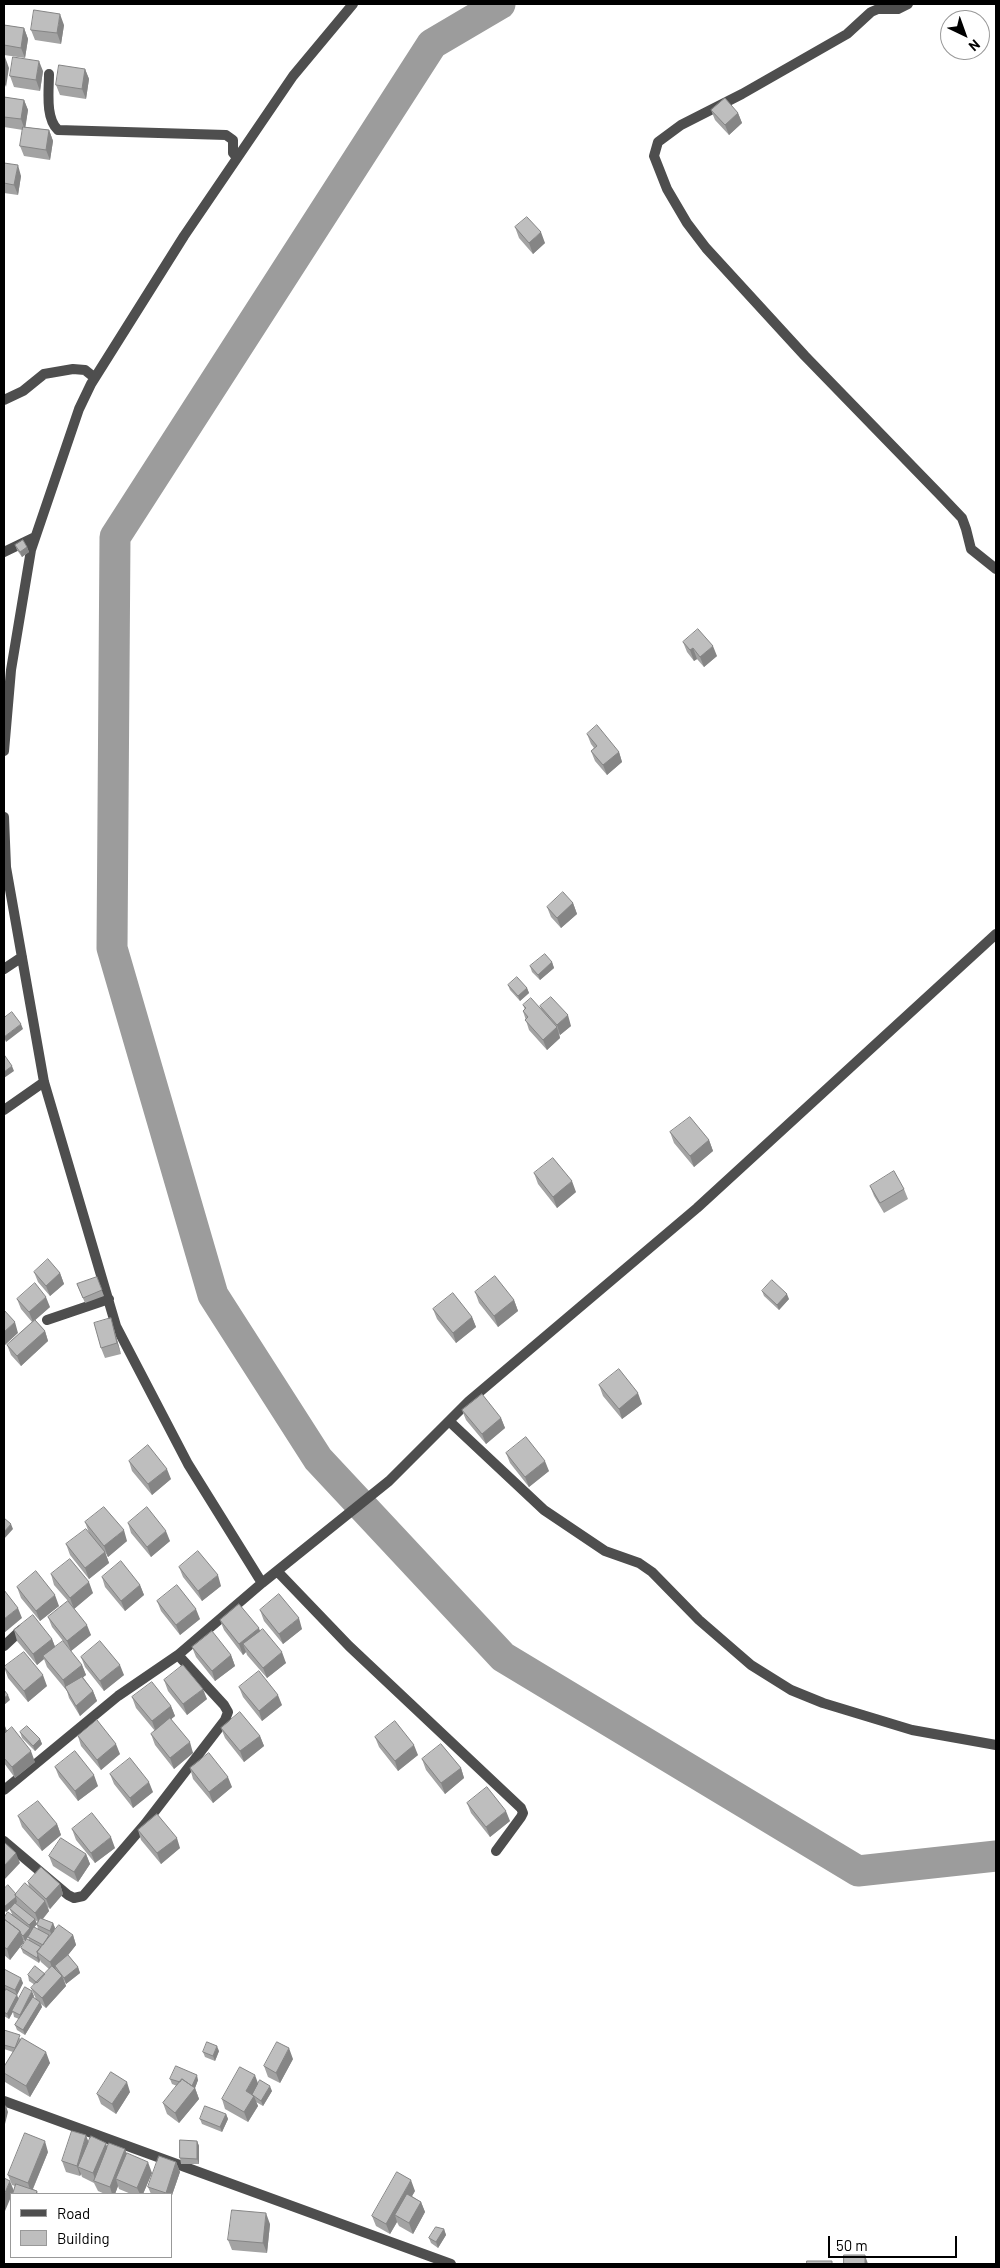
<!DOCTYPE html>
<style>
body{margin:0}
#map{position:relative;width:1000px;height:2268px;overflow:hidden;background:#fff;font-family:Barlow,sans-serif}
canvas{display:block}
.frame{position:absolute;inset:0;border:5px solid #000;pointer-events:none}
.legend{position:absolute;left:10px;top:2193px;width:162px;height:65px;box-sizing:border-box;background:#fff;border:1px solid #999;margin:0;padding:6px 9px;list-style:none;font-size:15px;color:#000}
.legend li{display:flex;align-items:center;gap:10px;height:25px}
.legend b{width:25px;border:1px solid #999}
.north{position:absolute;left:940px;top:10px;width:50px;height:50px;box-sizing:border-box;background:#fff;border:1px solid #999;border-radius:50%;rotate:138deg;font-size:14px;font-weight:700;line-height:20px;text-align:center;color:#000}
.north::after{content:'';display:block;margin:auto;width:18px;height:22px;background:#000;clip-path:polygon(50% 0,100% 100%,50% 72%,0 100%)}
.scale{position:absolute;left:828px;top:2236px;width:129px;height:22px;box-sizing:border-box;border:2px solid #000;border-top:0;padding-left:6px;font-size:15px;line-height:18px;white-space:nowrap;color:#000;-webkit-text-stroke:4px #fff;paint-order:stroke}
</style>
<div id="map">
<canvas width="1000" height="2268"></canvas>
<div class="frame"></div>
<ul class="legend">
<li><b style="height:6px;background:#4e4e4e"></b>Road</li>
<li><b style="height:14px;background:#bebebe"></b>Building</li>
</ul>
<div class="north">N</div>
<div class="scale">50 m</div>
</div>
<script>
const c = document.querySelector('canvas').getContext('2d');
c.lineJoin = 'round';
function trace(path, color, width, dash) {
  c.strokeStyle = color;
  c.lineWidth = width;
  c.lineCap = dash ? 'butt' : 'round';
  c.setLineDash(dash || []);
  c.stroke(path);
}
function fillPath(path, color) {
  c.fillStyle = color;
  c.fill(path, 'evenodd');
}
const river = new Path2D(`
 M500 4 432 44 115 537 112 948 213 1295 318 1459 503 1657 858 1871 996 1856`);
const minor = new Path2D(`
 M908 4 898 9H878L871 12 847 34 742 94 681 125 658 142 654 156 667 189 687 223 706 248 805 356 943 498 962 518 966 529 971 549 996 569
 M49 74C49 90 45 118 58 130L226 135 233 140V153L237 158
 M4 400 23 391 44 374 73 369 85 370 95 378
 M4 552 35 537
 M4 751 11 670 31 550 79 409 91 384 184 236 293 76 353 4
 M4 817 6 867 44 1082 116 1326 188 1464 262 1583
 M4 969 22 957
 M4 1110 44 1082
 M47 1320 109 1299
 M449 1421 544 1510 605 1551 639 1563 652 1572 699 1620 751 1665 791 1690 823 1703 912 1730 996 1745
 M277 1571 349 1646 521 1808 523 1813 521 1817 496 1851
 M4 1646 21 1630
 M4 1790 118 1696 178 1655 262 1583 389 1481 469 1401 697 1208 996 934
 M4 1841 68 1895 74 1898 83 1896 145 1824 225 1720 228 1712 224 1705 178 1655
 M4 2101 451 2264`);
const wall = new Path2D(`
 M4 25 24 28 28 39 25 58 4 55Z
 M64 25 61 44 35 40 31 30Z
 M85 69 89 79 86 99 60 95 56 85Z
 M43 71 40 91 14 87 10 76Z
 M4 97 24 100 28 110 25 127 49 130 53 141 50 160 24 156 20 146 23 130 4 127Z
 M711 110 738 113 742 123 729 135 715 120Z
 M4 163 21 176 18 195 4 193Z
 M515 227 545 243 533 254 519 238Z
 M15 545 27 547 29 552 22 557 17 550Z
 M683 642 717 656 704 667 697 659 694 661 687 652Z
 M587 734 619 752 622 762 607 775 595 761 591 751 594 748 591 744Z
 M573 903 577 914 561 928 551 917 547 907Z
 M552 962 554 968 540 980 532 972 530 966Z
 M508 985 527 988 529 993 520 1001 510 990Z
 M523 1005 542 1011 540 1006 571 1026 560 1035 559 1033 560 1038 547 1050 529 1030 523 1011 525 1010Z
 M670 1132 709 1140 713 1151 694 1167 674 1143Z
 M534 1173 576 1192 557 1208 538 1184Z
 M870 1186 904 1189 908 1199 884 1213 874 1196Z
 M34 1272 60 1273 64 1284 50 1296 38 1282Z
 M97 1277 104 1296 85 1303 77 1284Z
 M762 1291 789 1299 779 1310 764 1296Z
 M475 1292 514 1300 518 1311 498 1327 479 1303Z
 M17 1299 50 1307 35 1320 45 1331 48 1341 21 1366 11 1355 7 1345 32 1322 21 1309Z
 M433 1309 472 1317 476 1327 456 1343 437 1319Z
 M114 1329 121 1354 105 1358 101 1348Z
 M599 1385 642 1404 622 1419 603 1396Z
 M462 1410 501 1418 505 1428 486 1444 466 1420Z
 M506 1453 549 1471 529 1487 510 1463Z
 M129 1461 171 1479 152 1495 132 1471Z
 M85 1522 127 1541 108 1557 105 1552 109 1563 89 1579 70 1555 66 1544 89 1533Z
 M128 1523 170 1541 151 1557 131 1533Z
 M179 1567 221 1586 202 1601 183 1577Z
 M51 1574 93 1593 74 1609 91 1635 71 1651 52 1627 48 1617 68 1601 54 1585Z
 M102 1577 140 1585 144 1595 125 1611 105 1587Z
 M17 1587 59 1606 40 1621 21 1598Z
 M157 1601 200 1619 180 1635 161 1611Z
 M260 1610 302 1629 283 1644 264 1621Z
 M220 1620 260 1631 286 1663 267 1678 247 1655 246 1652 243 1655 224 1630Z
 M14 1630 52 1639 55 1647 82 1665 86 1675 83 1677 93 1691 97 1701 80 1716 69 1698 67 1691 47 1667 44 1659 37 1665 17 1641Z
 M192 1647 231 1655 235 1666 215 1681 196 1657Z
 M81 1657 124 1675 104 1691 85 1667Z
 M4 1667 47 1686 28 1702 8 1678Z
 M164 1680 207 1699 187 1715 168 1691Z
 M239 1687 282 1705 262 1721 243 1697Z
 M132 1697 171 1706 175 1716 171 1719 193 1753 174 1769 155 1745 151 1734 155 1731 136 1708Z
 M4 1725 7 1731 35 1762 15 1778 4 1763Z
 M221 1728 260 1736 264 1746 244 1762 225 1738Z
 M20 1732 40 1739 42 1744 35 1751 22 1738Z
 M78 1736 120 1754 101 1770 81 1746Z
 M375 1737 418 1755 398 1771 379 1747Z
 M422 1759 461 1768 464 1778 445 1794 426 1770Z
 M55 1767 98 1786 78 1801 59 1777Z
 M190 1768 232 1787 213 1803 193 1779Z
 M110 1774 153 1792 133 1808 114 1784Z
 M467 1803 510 1821 490 1837 471 1813Z
 M18 1816 57 1824 61 1835 42 1851 22 1827Z
 M72 1829 115 1848 95 1863 76 1840Z
 M138 1830 180 1848 161 1864 141 1840Z
 M86 1854 90 1864 78 1882 53 1866 49 1856Z
 M28 1882 60 1884 63 1894 50 1909 48 1907 49 1911 43 1919 53 1923 55 1928 54 1931 73 1935 76 1945 68 1955 78 1967 80 1973 66 1984 64 1980 66 1986 46 2008 41 2004 42 2007 25 2035 17 2030 15 2025 19 2019 14 2017 13 2012 9 2019 4 2016V1992V1993L5 1990 4 1989V1969L23 1983 17 1995 18 2000 34 1996 33 1997 36 1999 31 1988 35 1985 29 1981 28 1975 45 1974 49 1969 41 1962 40 1960 39 1963 23 1953 21 1948 29 1940 28 1937 29 1936 25 1941 23 1940 24 1942 10 1960 4 1955V1918L12 1914 10 1910 11 1908 6 1912 4 1910V1889L16 1894 29 1887ZM35 1920 38 1922 37 1925 38 1929 34 1927 37 1924Z
 M4 2030 21 2039 50 2063 30 2097 5 2082 4 2078V2067L13 2052 4 2049Z
 M219 2051 215 2061 205 2057 203 2052Z
 M293 2059 280 2083 268 2077 264 2066Z
 M170 2079 198 2080 195 2088 199 2099 179 2123 167 2114 163 2103 177 2086 172 2084Z
 M258 2084 272 2091 263 2106 256 2102 258 2106 248 2122 225 2109 222 2099Z
 M130 2092 116 2114 101 2104 97 2094Z
 M226 2114 228 2119 222 2132 202 2124 200 2119Z
 M197 2141 199 2146V2164H181L180 2158Z
 M89 2142 127 2154 152 2173 143 2194H131L119 2189 118 2186 115 2194H105L98 2191 94 2183 82 2177 81 2174 80 2176 66 2172 62 2161Z
 M48 2152 33 2189 37 2191 38 2194H13L15 2186 12 2185 8 2175Z
 M176 2162 180 2172 171 2198V2194H151L148 2187Z
 M415 2191 412 2196 421 2202 425 2212 413 2234 399 2226 397 2222 390 2234 376 2226 372 2216Z
 M270 2224 267 2253 232 2250 228 2240Z
 M444 2229 446 2235 438 2248 431 2243 429 2238Z`);
const shadedWall = new Path2D(`
 M60 14 64 25 61 44 57 33Z
 M24 28 28 39 25 58 21 48Z
 M5 57 9 68 6 87 4 82V65Z
 M39 61 43 71 40 91 36 80Z
 M85 69 89 79 86 99 82 89Z
 M24 100 28 110 25 130 21 119Z
 M738 113 742 123 729 135 725 125Z
 M49 130 53 141 50 160 46 150Z
 M18 165 21 176 18 195 14 185Z
 M541 232 545 243 533 254 529 243Z
 M27 547 29 552 22 557 20 552Z
 M713 646 717 656 704 667 700 657Z
 M693 648 697 659 694 661 690 650Z
 M619 752 622 762 607 775 603 765Z
 M573 903 577 914 561 928 557 918Z
 M552 962 554 968 540 980 538 975Z
 M527 988 529 993 520 1001 518 996Z
 M568 1015 571 1026 560 1035 557 1025Z
 M21 1024 23 1029 6 1042 4 1037Z
 M557 1027 560 1038 547 1050 543 1040Z
 M12 1066 14 1071 4 1078V1072Z
 M709 1140 713 1151 694 1167 690 1156Z
 M572 1181 576 1192 557 1208 553 1197Z
 M60 1273 64 1284 50 1296 46 1286Z
 M787 1294 789 1299 779 1310 777 1305Z
 M46 1297 50 1307 33 1322 29 1312Z
 M514 1300 518 1311 498 1327 494 1316Z
 M472 1317 476 1327 456 1343 453 1333Z
 M111 1318 114 1329 121 1354 117 1343Z
 M15 1322 18 1333 4 1346V1332Z
 M45 1331 48 1341 21 1366 17 1356Z
 M638 1393 642 1404 622 1419 619 1409Z
 M501 1418 505 1428 486 1444 482 1434Z
 M545 1461 549 1471 529 1487 525 1477Z
 M167 1469 171 1479 152 1495 148 1484Z
 M11 1524 13 1529 4 1539V1532Z
 M124 1530 127 1541 108 1557 104 1546Z
 M166 1531 170 1541 151 1557 147 1547Z
 M105 1552 109 1563 89 1579 85 1568Z
 M218 1575 221 1586 202 1601 198 1591Z
 M89 1582 93 1593 74 1609 70 1598Z
 M140 1585 144 1595 125 1611 121 1601Z
 M55 1595 59 1606 40 1621 36 1611Z
 M18 1608 22 1618 4 1633V1619Z
 M196 1609 200 1619 180 1635 176 1625Z
 M299 1618 302 1629 283 1644 279 1634Z
 M87 1625 91 1635 71 1651 67 1641Z
 M259 1628 263 1639 243 1644 246 1652 243 1655 239 1644Z
 M52 1639 56 1649 43 1656 44 1659 37 1665 33 1654Z
 M282 1652 286 1663 267 1678 263 1668Z
 M231 1655 235 1666 215 1681 212 1671Z
 M82 1665 86 1675 67 1690 65 1687 67 1691 63 1680Z
 M120 1665 124 1675 104 1691 100 1681Z
 M43 1675 47 1686 28 1702 24 1691Z
 M203 1689 207 1699 187 1715 183 1704Z
 M93 1691 97 1701 80 1716 76 1706Z
 M8 1695 10 1700 4 1705V1698Z
 M278 1695 282 1705 262 1721 259 1711Z
 M171 1706 175 1716 156 1732 152 1721Z
 M5 1726 9 1737 4 1741V1728Z
 M260 1736 264 1746 244 1762 240 1751Z
 M40 1739 42 1744 35 1751 33 1746Z
 M190 1742 193 1753 174 1769 170 1758Z
 M116 1744 120 1754 101 1770 97 1760Z
 M414 1745 418 1755 398 1771 395 1761Z
 M31 1751 35 1762 15 1778 12 1767Z
 M461 1768 464 1778 445 1794 441 1783Z
 M94 1775 98 1786 78 1801 75 1791Z
 M228 1777 232 1787 213 1803 209 1792Z
 M149 1782 153 1792 133 1808 130 1798Z
 M506 1811 510 1821 490 1837 486 1827Z
 M57 1824 61 1835 42 1851 38 1840Z
 M111 1837 115 1848 95 1863 91 1853Z
 M177 1838 180 1848 161 1864 157 1853Z
 M16 1853 20 1863 4 1880V1866Z
 M86 1854 90 1864 78 1882 74 1872Z
 M60 1884 63 1894 50 1909 46 1899Z
 M16 1897 17 1902 6 1912 4 1907Z
 M45 1901 49 1911 39 1923 35 1913Z
 M35 1919 37 1924 31 1931 29 1925Z
 M53 1923 55 1928 52 1936 50 1931Z
 M30 1928 31 1933 25 1941 23 1936Z
 M20 1931 24 1942 10 1960 7 1949Z
 M73 1935 76 1945 57 1969 55 1966 56 1970 54 1973 50 1962Z
 M38 1955 40 1960 39 1963 37 1958Z
 M78 1967 80 1973 66 1984 64 1978Z
 M62 1976 66 1986 46 2008 42 1998Z
 M21 1978 23 1983 17 1995 19 2000 9 2019 7 2014 17 1995 15 1990Z
 M32 1991 34 1996 22 2020 20 2015Z
 M40 2002 42 2007 25 2035 23 2030Z
 M217 2046 219 2051 215 2061 213 2056Z
 M289 2048 293 2059 280 2083 276 2073Z
 M46 2052 50 2063 30 2097 26 2086Z
 M197 2075 198 2080 195 2088 199 2099 179 2123 175 2113 190 2088Z
 M255 2075 259 2086 253 2096 246 2091Z
 M127 2082 130 2092 116 2114 112 2104Z
 M270 2086 272 2091 263 2106 261 2101Z
 M254 2096 258 2106 248 2122 244 2112Z
 M6 2106 8 2112 5 2124 4 2121V2115Z
 M226 2114 228 2119 222 2132 220 2127Z
 M86 2135 90 2146 78 2167 81 2174 80 2176 77 2166Z
 M45 2141 48 2152 31 2193 28 2183Z
 M197 2141 199 2146V2164L197 2159Z
 M106 2143 109 2153 96 2182 93 2173Z
 M125 2149 129 2160 116 2179 118 2186 115 2194H112L110 2187Z
 M148 2162 152 2173 143 2194H140L137 2188Z
 M176 2162 180 2172 171 2198V2194H166V2193Z
 M411 2180 415 2191 399 2218 395 2215 397 2222 390 2234 386 2224Z
 M10 2181 14 2191 12 2194H11V2197L5 2211 4 2207V2195Z
 M421 2202 425 2212 413 2234 409 2223Z
 M266 2213 270 2224 267 2253 263 2243Z
 M444 2229 446 2235 438 2248 436 2242Z
 M865 2255 868 2264H865Z`);
const building = new Path2D(`
 M34 10 60 14 57 33 31 30Z
 M4 25 24 28 21 48 4 45Z
 M13 57 39 61 36 80 10 76Z
 M59 65 85 69 82 89 56 85Z
 M4 97 24 100 21 119 4 117Z
 M725 98 738 113 725 125 711 110Z
 M23 127 49 130 46 150 20 146Z
 M4 163 18 165 14 185 4 183Z
 M527 217 541 232 529 243 515 227Z
 M23 540 27 547 20 552 15 545Z
 M698 629 713 646 700 657 693 648 690 650 683 642Z
 M597 725 619 752 603 765 591 751 597 746 587 734Z
 M563 892 573 903 557 918 547 907Z
 M545 954 552 962 538 975 530 966Z
 M517 977 527 988 518 996 508 985Z
 M551 997 568 1015 557 1025 540 1006Z
 M531 998 557 1027 543 1040 525 1020 528 1017 523 1011 526 1008 523 1005Z
 M12 1012 21 1024 4 1037V1018Z
 M5 1056 12 1066 4 1072V1058Z
 M690 1117 709 1140 690 1156 670 1132Z
 M553 1158 572 1181 553 1197 534 1173Z
 M894 1171 904 1189 880 1203 870 1186Z
 M48 1259 60 1273 46 1286 34 1272Z
 M495 1276 514 1300 494 1316 475 1292Z
 M97 1277 102 1290 83 1298 77 1284Z
 M772 1280 787 1294 777 1305 762 1291Z
 M35 1283 46 1297 29 1312 17 1299Z
 M453 1293 472 1317 453 1333 433 1309Z
 M4 1310 15 1322 4 1332Z
 M111 1318 117 1343 101 1348 94 1323Z
 M35 1320 45 1331 17 1356 7 1345Z
 M619 1369 638 1393 619 1409 599 1385Z
 M482 1394 501 1418 482 1434 462 1410Z
 M526 1437 545 1461 525 1477 506 1453Z
 M148 1445 167 1469 148 1484 129 1461Z
 M104 1507 124 1530 104 1546 85 1522Z
 M147 1507 166 1531 147 1547 128 1523Z
 M4 1518 11 1524 4 1532Z
 M86 1529 105 1552 85 1568 66 1544Z
 M198 1551 218 1575 198 1591 179 1567Z
 M70 1559 89 1582 70 1598 51 1574Z
 M121 1561 140 1585 121 1601 102 1577Z
 M36 1571 55 1595 36 1611 17 1587Z
 M177 1585 196 1609 176 1625 157 1601Z
 M4 1590 18 1608 4 1619Z
 M279 1594 299 1618 279 1634 260 1610Z
 M68 1601 87 1625 67 1641 48 1617Z
 M239 1604 259 1628 239 1644 220 1620Z
 M33 1615 52 1639 33 1654 14 1630Z
 M263 1629 282 1652 263 1668 243 1644Z
 M212 1631 231 1655 212 1671 192 1647Z
 M63 1641 82 1665 63 1680 43 1656Z
 M100 1641 120 1665 100 1681 81 1657Z
 M24 1652 43 1675 24 1691 4 1667Z
 M183 1665 203 1689 183 1704 164 1680Z
 M259 1671 278 1695 259 1711 239 1687Z
 M82 1677 93 1691 76 1706 65 1687Z
 M152 1682 171 1706 152 1721 132 1697Z
 M4 1690 8 1695 4 1698Z
 M240 1712 260 1736 240 1751 221 1728Z
 M170 1718 190 1742 170 1758 151 1734Z
 M97 1720 116 1744 97 1760 78 1736Z
 M395 1721 414 1745 395 1761 375 1737Z
 M27 1726 40 1739 33 1746 20 1732Z
 M12 1727 31 1751 12 1767 4 1758V1734Z
 M441 1744 461 1768 441 1783 422 1759Z
 M75 1751 94 1775 75 1791 55 1767Z
 M209 1753 228 1777 209 1792 190 1768Z
 M130 1758 149 1782 130 1798 110 1774Z
 M487 1787 506 1811 486 1827 467 1803Z
 M38 1801 57 1824 38 1840 18 1816Z
 M92 1813 111 1837 91 1853 72 1829Z
 M157 1814 177 1838 157 1853 138 1830Z
 M61 1838 86 1854 74 1872 49 1856Z
 M4 1842 16 1853 4 1866Z
 M41 1867 60 1884 46 1899 28 1882Z
 M25 1883 45 1901 35 1913 15 1895Z
 M8 1885 16 1894 15 1895 16 1897 4 1907V1889Z
 M15 1903 35 1919 29 1925 10 1909Z
 M8 1912 30 1928 23 1936 21 1934 20 1931 4 1919V1918Z
 M40 1918 53 1923 50 1931 37 1925Z
 M4 1919 20 1931 7 1949 4 1947Z
 M59 1925 73 1935 50 1962 37 1952Z
 M34 1927 49 1935 43 1945 28 1937Z
 M27 1939 41 1947 37 1952 38 1955 37 1958 21 1948Z
 M68 1955 78 1967 64 1978 55 1966Z
 M35 1966 45 1974 37 1983 28 1975Z
 M52 1966 62 1976 42 1998 31 1988Z
 M4 1969 21 1978 15 1990 4 1985Z
 M25 1987 32 1991 20 2015 12 2011Z
 M6 1989 17 1995 7 2014 4 2012V1993Z
 M33 1997 40 2002 23 2030 15 2025Z
 M4 2030 20 2035 15 2048 4 2045Z
 M22 2038 46 2052 26 2086 4 2073V2067Z
 M207 2042 217 2046 213 2056 203 2052Z
 M277 2042 289 2048 276 2073 264 2066Z
 M176 2066 197 2075 192 2086 182 2079 180 2082 170 2079Z
 M240 2067 255 2075 246 2091 254 2096 244 2112 222 2099Z
 M111 2072 127 2082 112 2104 97 2094Z
 M182 2079 195 2088 175 2113 163 2103Z
 M260 2080 270 2086 261 2101 254 2096 252 2095Z
 M4 2106H6L4 2115Z
 M205 2106 226 2114 220 2127 200 2119Z
 M72 2131 86 2135 77 2166 62 2161Z
 M25 2133 45 2141 28 2183 8 2175Z
 M91 2136 106 2143 93 2173 78 2167Z
 M180 2140 197 2141V2159L180 2158Z
 M109 2143 125 2149 110 2187 94 2181Z
 M127 2153 148 2162 137 2188 116 2179Z
 M159 2156 176 2162 166 2193 148 2187Z
 M397 2172 411 2180 386 2224 372 2216Z
 M4 2178 10 2181 4 2195Z
 M16 2184 37 2191 36 2194H13Z
 M407 2194 421 2202 409 2223 395 2215Z
 M232 2210 266 2213 263 2243 228 2240Z
 M436 2227 444 2229 436 2242 429 2238Z
 M844 2255H865V2264H844Z
 M807 2261H832V2264H807Z`);
trace(river, '#9c9c9c', 31);
trace(minor, '#4e4e4e', 10);
fillPath(wall, '#a3a3a3');
fillPath(shadedWall, '#858585');
fillPath(building, '#bebebe');
trace(building, '#858585', 1);
</script>
